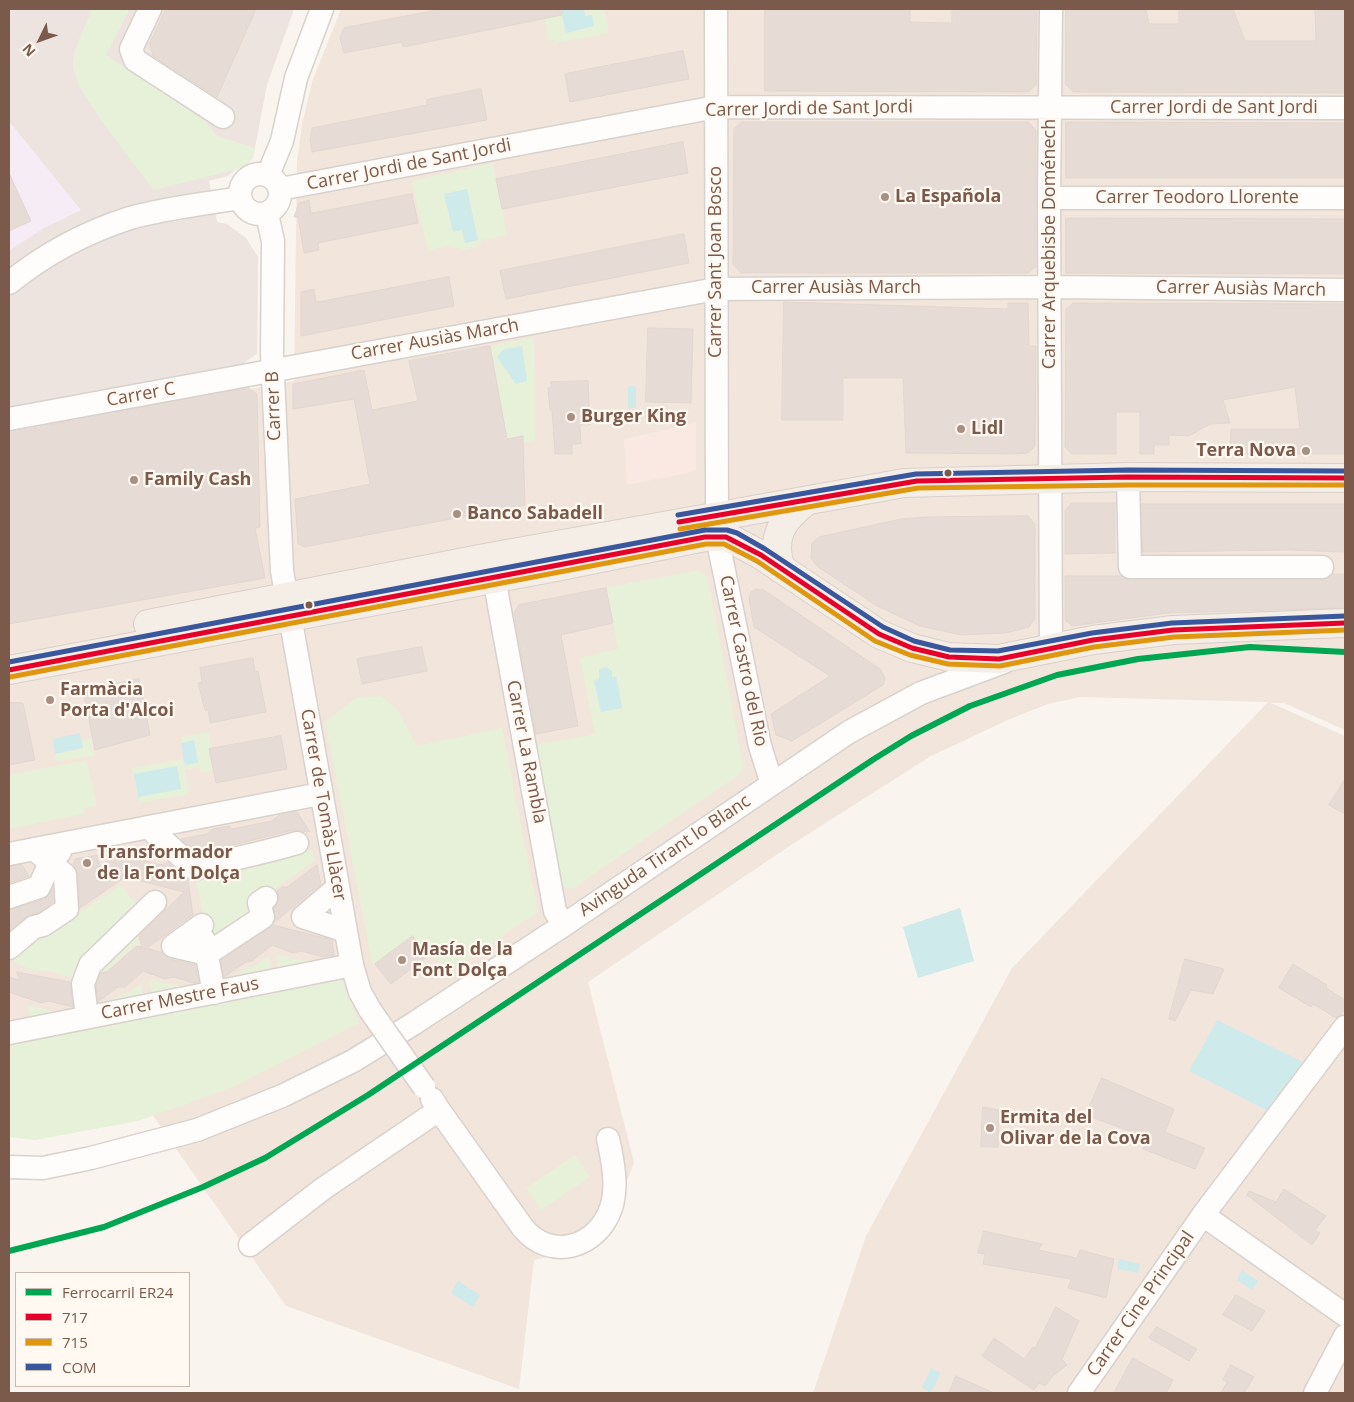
<!DOCTYPE html>
<meta charset="utf-8">
<style>
body{margin:0}
#map{position:relative;width:1354px;height:1402px;overflow:hidden;background:#f9f4ee;font-family:"Open Sans",sans-serif}
canvas{display:block}
.frame{position:absolute;inset:0;border:10px solid #7b594b;pointer-events:none}
.legend{position:absolute;left:15px;top:1272px;width:175px;height:115px;box-sizing:border-box;background:#fff9f2;border:1px solid #cab9af;margin:0;padding:6px 9px;list-style:none;font-size:15px;color:#7b594b}
.legend li{display:flex;align-items:center;gap:10px;height:25px}
.legend b{width:25px;border:1px solid #cab9af}
.north{position:absolute;left:15px;top:15px;width:50px;height:50px;-webkit-text-stroke:4px #fff9f2;paint-order:stroke;rotate:228deg;font-size:14px;font-weight:700;line-height:20px;text-align:center;color:#7b594b}
.north::after{content:'';display:block;margin:auto;width:18px;height:22px;background:#7b594b;clip-path:polygon(50% 0,100% 100%,50% 72%,0 100%)}
</style>
<div id="map">
<canvas width="1354" height="1402"></canvas>
<div class="frame"></div>
<ul class="legend">
<li><b style="height:6px;background:#00a651"></b>Ferrocarril ER24</li>
<li><b style="height:6px;background:#e4002b"></b>717</li>
<li><b style="height:6px;background:#de970f"></b>715</li>
<li><b style="height:6px;background:#39579d"></b>COM</li>
</ul>
<div class="north">N</div>
</div>
<script>
const c = document.querySelector('canvas').getContext('2d');
c.lineJoin = 'round';
function fillPath(path, color) {
  c.fillStyle = color;
  c.fill(path, 'evenodd');
}
function trace(path, color, width, dash) {
  c.strokeStyle = color;
  c.lineWidth = width;
  c.lineCap = dash ? 'butt' : 'round';
  c.setLineDash(dash || []);
  c.stroke(path);
}
function label(font, color, halo, rows, align = 'center') {
  c.font = font + ' "Open Sans",sans-serif';
  c.lineWidth = 4.5;
  c.setLineDash([]);
  c.textBaseline = 'middle';
  c.strokeStyle = halo;
  c.fillStyle = color;
  for (const [text, x, y, turn = 0] of rows) {
    c.save();
    c.translate(x, y);
    c.rotate((+turn || 0) * Math.PI / 180);
    c.textAlign = isNaN(turn) ? turn : align;
    if (halo) c.strokeText(text, 0, 0);
    c.fillText(text, 0, 0);
    c.restore();
  }
}
const residential = new Path2D(`
 M341 9H1345V730L1284 703H1271L1345 736V1393H813L866 1236 1012 968 1268 702 1080 697 1048 704 1010 719 931 756 791 845 588 982 634 1162 603 1243 534 1260 519 1389 286 1306 151 1113 9 1122V433L294 381 297 162 302 124 312 82Z`);
const commercial = new Path2D(`
 M696 423V471L627 485 624 439Z`);
const industrial = new Path2D(`
 M9 9H294L267 85 254 153 228 176 209 181 217 222 227 224 246 238 258 257 257 354 244 363 247 388 9 433Z`);
const education = new Path2D(`
 M9 121 81 210 44 228 9 251Z`);
const green = new Path2D(`
 M92 9H130L106 55 205 121 217 136 255 148 253 158 246 167 154 190C136 166 75 92 73 67 72 49 86 26 92 9Z
 M543 9H561L566 32 592 15 585 16 584 9H604L609 33 555 43 554 39 549 41Z
 M493 163 507 235 483 240 478 247 462 250 450 245 428 251 412 181Z
 M534 337 535 441 523 443 522 436 507 439 490 346Z
 M699 570 708 578 743 767 740 774 572 889 563 886 535 745 595 734 580 658 618 649 606 588Z
 M381 696 398 710 417 746 502 728 538 912 454 968 428 956 413 936 373 966 325 722 356 698Z
 M209 732 214 770 201 773 200 767 187 770 185 765 198 762 194 740 181 743V737Z
 M91 738 95 756 57 761 55 754 83 748 82 740Z
 M183 759 189 794 139 803 132 768Z
 M87 760 97 806 84 808 83 814 9 829V775Z
 M312 850 315 861 257 901V915L209 940 195 876Z
 M121 885 140 908 78 980 51 971 36 972 14 962 11 953 36 936 47 933Z
 M135 929 141 950H137L135 945 106 971H98Z
 M276 954C292 960 307 960 323 964L279 972Z
 M269 956 272 974 225 984 246 968 255 966Z
 M340 976 359 1023 233 1087 138 1121 35 1140 9 1137V1040Z
 M149 980C165 984 178 985 194 990L153 997Z
 M141 983 144 1000 102 1008 119 995 128 993Z
 M28 1005 60 1013 30 1017Z
 M575 1155 590 1177 541 1210 526 1188Z`);
const water = new Path2D(`
 M561 9H584L585 16 592 15 594 26 566 33Z
 M467 189 478 240 465 243 462 230 453 232 444 194Z
 M522 346 527 381 516 384 497 357 503 350Z
 M628 386H636V408H628Z
 M606 667 612 671V677L616 676 622 708 601 712 594 681 599 679V670Z
 M80 733 83 748 55 754 53 739Z
 M194 740 198 763 185 765 181 743Z
 M177 766 181 789 138 797 134 774Z
 M960 908 974 961 918 978 903 927Z
 M1217 1020 1303 1062 1270 1112 1189 1071Z
 M1119 1259 1140 1264 1138 1273 1117 1269Z
 M1242 1270 1258 1281 1252 1290 1237 1280Z
 M458 1281 480 1295 473 1307 451 1293Z
 M931 1368 941 1373 931 1393 922 1388Z`);
const building = new Path2D(`
 M166 9H256L217 97 153 56 150 44Z
 M443 9H562V15L403 47 402 42 344 53 340 38 344 28Z
 M765 9H910V22L952 23V9H1037L1036 85 1029 92 765 91Z
 M1066 9H1146L1149 24H1179V9H1233L1245 41H1316L1315 9H1345V93L1073 92 1066 85Z
 M683 51 689 79 570 102 565 74Z
 M481 89 487 120 312 152 310 139 312 128 427 105V100Z
 M742 122H1028L1036 130V266L1028 273H741L733 264 734 129Z
 M1066 122 1345 123V178H1066Z
 M683 142 688 173 502 209 496 179Z
 M9 173 31 221 9 231Z
 M412 194 418 223 318 243 319 250 304 253 298 217H294L299 203 309 200 311 213Z
 M1066 218 1345 219V274L1066 273Z
 M684 234 689 263 506 299 500 271Z
 M449 277 454 306 301 336V292L314 289 316 302Z
 M784 302 1008 309V303H1028L1029 346H1036L1035 446 1028 453 1016 454 906 453 903 378H843V420H782Z
 M1073 303 1345 304V454H1230L1231 429H1300L1295 387 1223 400 1230 423 1210 424 1189 436 1169 435V445H1154V454H1140V412H1116V454H1072L1065 447 1066 310Z
 M648 328 693 329 691 403 646 402Z
 M490 346 507 439 523 436 525 505 304 547 298 544 295 499 370 484 354 399 293 409V384L364 370 372 410 418 401 409 361Z
 M588 381 590 425H580L581 444H572V454H555L552 410H550L548 388H551V382Z
 M248 388 257 394 260 527 255 528 265 578 9 624V433Z
 M1072 503H1115V553L1065 554V511Z
 M1142 504H1345V552L1288 550 1143 552Z
 M1028 516 1035 524V618L1029 627 1006 633 961 635 920 626 877 606 818 567 811 558 812 543 819 537 901 519 925 517Z
 M1333 574H1345V608L1169 613 1072 626 1065 620V576H1121L1130 580H1322Z
 M606 588 613 623 561 635 578 726 536 734 514 613 519 605Z
 M757 589 764 590 880 669 885 678 883 685 792 741 776 735 771 714 830 676 754 627 749 599 751 592Z
 M422 647 427 671 362 684 357 659Z
 M253 658 255 672 258 671 266 712 210 723 208 710H205L198 683 202 682 200 668Z
 M139 679 150 735 95 750 83 690Z
 M9 702 23 703 35 760 9 765Z
 M281 736 287 769 216 783 209 749Z
 M1345 779V814L1329 805Z
 M297 812 310 832 293 830 198 854 181 839 207 834 213 829 229 826 232 829 272 821 278 816Z
 M119 852 159 865 168 863 188 880 193 915 147 948 163 953 170 959 195 965 199 982 194 983 173 977 165 979 143 971 125 987H118L98 1002 96 986 101 973 107 972 137 946 142 947 139 936 184 892 125 877 80 908 78 874 73 865 75 859 98 855 100 868Z
 M22 865 29 876 9 883V867Z
 M317 865 321 884 275 922 274 908 279 897 277 891 282 887H287Z
 M53 889V902L38 913 26 917 10 930 9 910 44 899Z
 M273 925 332 940 334 955 323 957 301 951 293 953 272 945 252 961 246 962 224 977 221 960Z
 M413 936 428 956 391 984 375 964Z
 M1185 959 1224 969 1213 994 1191 990 1175 1021 1169 1019Z
 M1293 964 1327 985 1326 988 1345 1000V1010L1340 1015 1336 1018 1313 1004 1311 1007 1279 988Z
 M17 972 70 982 73 1007 48 1001 41 1003 9 992V977L19 980Z
 M1102 1078 1174 1109 1165 1132 1205 1148 1195 1169 1143 1149 1148 1138 1086 1115Z
 M983 1107 999 1110 998 1147H981Z
 M1284 1189 1326 1216 1315 1230 1320 1233 1312 1245 1247 1195 1249 1191 1276 1202Z
 M984 1231 1042 1244 1038 1250 1077 1258 1080 1250 1114 1259 1106 1298 1068 1288 1071 1279 983 1264 985 1254 978 1253Z
 M1236 1295 1265 1311 1252 1331 1223 1315Z
 M1056 1307 1079 1321 1062 1359 1067 1365 1054 1375 1045 1386 1039 1383 1034 1390 982 1356 994 1338 1024 1359 1033 1347 1035 1348Z
 M1157 1327 1197 1349 1189 1361 1149 1338Z
 M1133 1358 1173 1380 1166 1393H1114Z
 M1231 1365 1254 1377 1244 1393H1221L1227 1382 1223 1380Z
 M956 1376 994 1393H949Z`);
const minor = new Path2D(`
 M150 9 131 49 135 60 223 117
 M716 9 717 537 760 746 772 784
 M240 194a20 20 0 1 1 40 0a20 20 0 1 1-40 0Z
 M268 175 282 141 296 78 322 9
 M280 189 716 107 1345 108
 M1049 198H1345
 M267 214 273 241 272 354 282 571 352 965 360 992 370 1010
 M9 283C45 254 86 232 130 218 165 208 204 204 240 198
 M9 419 716 289 1050 287 1345 290
 M1128 477 1130 567H1322
 M494 578 555 911 564 925
 M1051 648 1049 198 1051 9
 M148 827 195 869C229 859 264 853 297 843
 M9 854 320 794
 M338 887 303 917 346 931
 M9 897 39 887 49 865 60 852
 M202 925 173 946 207 954 263 917 259 903 266 898
 M204 940 214 993
 M9 948 34 927 43 925 67 909 65 875 34 849
 M87 1017 83 984 90 965 155 902
 M9 1033 352 965
 M439 1110 523 1228C551 1262 598 1247 611 1208 618 1187 613 1161 608 1139
 M9 1167 43 1168 91 1158 197 1130 282 1096 353 1061 413 1024 564 925 849 732 921 693 1004 662
 M1203 1215 1345 1315
 M250 1245 324 1188 439 1110 432 1099
 M1079 1393 1203 1215 1345 1027
 M1315 1393 1345 1336`);
const major = new Path2D(`
 M781 569C770 537 782 519 808 500
 M148 624 485 558 904 483 1128 477 1345 478
 M9 670 556 567 705 537H726L733 540 761 555 879 634 912 648 949 657 999 659 1093 640 1173 630 1345 623`);
const minorBridge = new Path2D(`
 M370 1010 424 1087`);
const bus1 = new Path2D(`
 M679 522 917 481 1128 477 1345 478
 M9 670 705 537H726L761 555 879 634 912 648 949 657 999 659 1093 640 1173 630 1345 623`);
const bus2 = new Path2D(`
 M680 529 918 488 1128 485H1345
 M10 677 706 544H724L757 561 875 641 910 655 948 664 1000 666 1094 647 1174 637 1345 630`);
const bus3 = new Path2D(`
 M678 515 916 474 1128 470 1345 471
 M9 662 705 530H727L737 533 765 549 883 627 914 641 950 650 998 651 1092 633 1172 623 1345 616`);
const rail1 = new Path2D(`
 M9 1251 104 1227 203 1187 265 1158 368 1095 874 759 911 736 970 706 1057 675 1138 659 1250 647 1345 652`);
const markers = [
 [885,197,5,"#a78f84"],
 [571,417,5,"#a78f84"],
 [961,429,5,"#a78f84"],
 [1306,451,5,"#a78f84"],
 [948,473,4.5,"#7b594b"],
 [134,480,5,"#a78f84"],
 [457,514,5,"#a78f84"],
 [309,605,4.5,"#7b594b"],
 [50,700,5,"#a78f84"],
 [87,863,5,"#a78f84"],
 [402,960,5,"#a78f84"],
 [990,1128,5,"#a78f84"]
];
const streetNames = [
 ["Carrer Jordi de Sant Jordi",1214,108],
 ["Carrer Jordi de Sant Jordi",809,109,-1],
 ["Carrer Jordi de Sant Jordi",409,165,-11],
 ["Carrer Teodoro Llorente",1197,198],
 ["Carrer Arquebisbe Doménech",1050,244,-90],
 ["Carrer Sant Joan Bosco",716,262,-90],
 ["Carrer Ausiàs March",836,288],
 ["Carrer Ausiàs March",1241,289,1],
 ["Carrer Ausiàs March",435,340,-10],
 ["Carrer C",141,395,-10],
 ["Carrer B",274,406,-92],
 ["Carrer Castro del Rio",743,661,78],
 ["Carrer La Rambla",526,752,79],
 ["Carrer de Tomàs Llàcer",323,805,80],
 ["Avinguda Tirant lo Blanc",665,856,-34],
 ["Carrer Mestre Faus",180,999,-11],
 ["Carrer Cine Principal",1141,1304,-55]
];
const poiNames = [
 ["La Española",895,197],
 ["Burger King",581,417],
 ["Lidl",971,429],
 ["Terra Nova",1296,451,"right"],
 ["Family Cash",144,480],
 ["Banco Sabadell",467,514],
 ["Farmàcia",60,690],
 ["Porta d'Alcoi",60,711],
 ["Transformador",97,853],
 ["de la Font Dolça",97,874],
 ["Masía de la",412,950],
 ["Font Dolça",412,971],
 ["Ermita del",1000,1118],
 ["Olivar de la Cova",1000,1139]
];
fillPath(residential, '#f2e6dc');
fillPath(commercial, '#f9e9e2');
fillPath(industrial, '#ede4df');
fillPath(education, '#f5ecf5');
fillPath(green, '#e7f0d9');
fillPath(water, '#cfeaea');
fillPath(building, '#e6dcd5');
trace(building, '#e3d7d0', 1);
trace(minor, '#d9d1cc', 25);
trace(major, '#dad0ca', 30);
trace(minor, '#fefdfc', 22);
trace(major, '#f4eee6', 28);
trace(minorBridge, '#d9d1cc', 25, []);
trace(minorBridge, '#fefdfc', 22);
trace(bus1, '#e4002b', 5);
trace(bus2, '#de970f', 5);
trace(bus3, '#39579d', 5);
trace(rail1, '#00a651', 6);
for (const [x, y, r, color] of markers) {
  const dot = new Path2D();
  dot.arc(x, y, r, 0, 2 * Math.PI);
  c.fillStyle = color;
  c.fill(dot);
  trace(dot, '#fff9f2', 2);
}
label('18px', '#7b594b', '#fff9f2', streetNames);
label('bold 18px', '#7b594b', '#fff9f2', poiNames, 'left');
</script>
